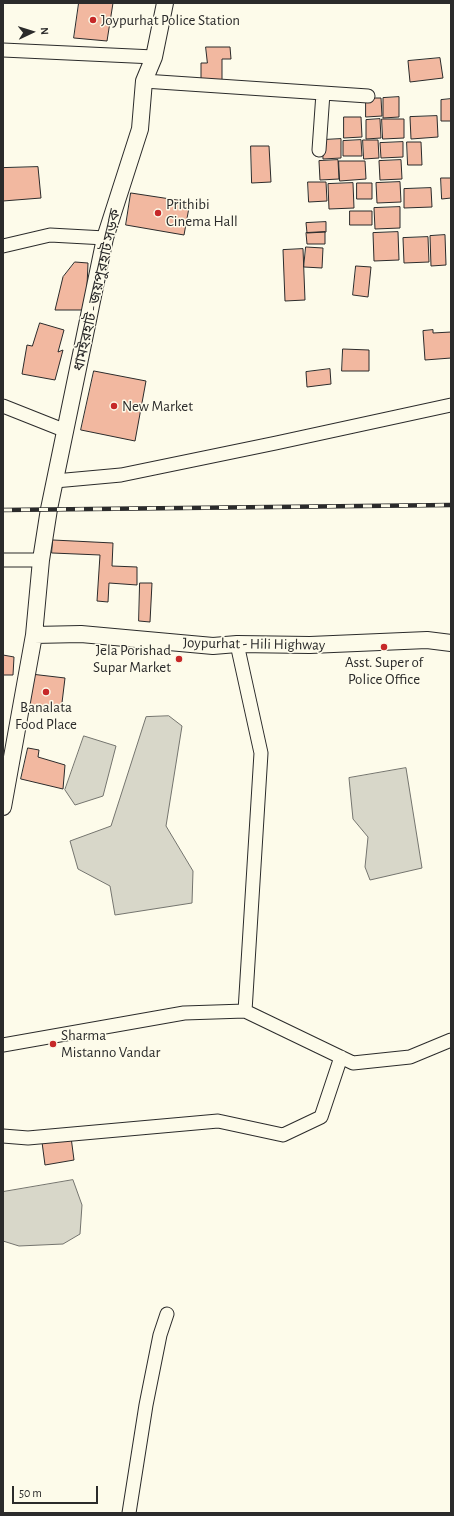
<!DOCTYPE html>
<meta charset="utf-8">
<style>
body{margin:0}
#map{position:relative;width:454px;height:1516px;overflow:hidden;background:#fdfbea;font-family:"Alegreya Sans",sans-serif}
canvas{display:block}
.frame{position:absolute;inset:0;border:4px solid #2b2b2b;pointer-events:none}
.north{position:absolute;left:12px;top:12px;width:40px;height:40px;-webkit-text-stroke:3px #fdfbea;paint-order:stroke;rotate:86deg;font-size:11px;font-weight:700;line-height:16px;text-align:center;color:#2b2b2b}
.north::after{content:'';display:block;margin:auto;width:14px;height:18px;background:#2b2b2b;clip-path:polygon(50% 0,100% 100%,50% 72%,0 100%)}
.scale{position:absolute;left:12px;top:1486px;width:86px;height:18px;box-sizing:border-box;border:2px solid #2b2b2b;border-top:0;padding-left:5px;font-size:12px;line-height:14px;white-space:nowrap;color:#2b2b2b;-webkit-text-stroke:3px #fdfbea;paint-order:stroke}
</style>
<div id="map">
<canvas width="454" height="1516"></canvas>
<div class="frame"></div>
<div class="north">N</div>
<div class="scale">50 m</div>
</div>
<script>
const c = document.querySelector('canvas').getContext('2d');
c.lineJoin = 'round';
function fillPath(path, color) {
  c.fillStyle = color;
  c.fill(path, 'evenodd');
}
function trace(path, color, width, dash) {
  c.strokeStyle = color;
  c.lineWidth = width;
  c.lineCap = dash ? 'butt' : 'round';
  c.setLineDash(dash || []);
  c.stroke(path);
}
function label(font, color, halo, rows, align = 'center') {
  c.font = font + ' "Alegreya Sans","Noto Sans Bengali",sans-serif';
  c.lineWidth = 3;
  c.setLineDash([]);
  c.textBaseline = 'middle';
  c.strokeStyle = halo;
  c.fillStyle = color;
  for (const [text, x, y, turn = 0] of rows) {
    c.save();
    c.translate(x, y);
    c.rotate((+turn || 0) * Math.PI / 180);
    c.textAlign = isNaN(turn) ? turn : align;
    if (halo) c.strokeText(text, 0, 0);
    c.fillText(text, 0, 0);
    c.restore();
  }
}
const water = new Path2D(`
 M169 716 182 726 166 826 193 871 192 903 115 915 110 886 78 869 70 841 111 826 146 717Z
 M84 736 116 746 103 796 75 805 65 790Z
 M406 768 422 868 370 880 365 867 368 837 353 819 349 778Z
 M73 1180 82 1205 80 1234 63 1244 19 1246 3 1241V1192Z`);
const building = new Path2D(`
 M79 3H113L107 41 74 38Z
 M206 47H230L231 59H222V80L201 81V63H207Z
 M440 58 443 78 410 82 408 61Z
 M399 97V117L383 118V98Z
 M366 98H381L382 116 366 117Z
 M451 99V121H441V100Z
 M437 116 438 137 411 139 410 117Z
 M344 117H361L362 137 344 138Z
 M380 119 381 138 366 139V120Z
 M382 119H404V138L383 139Z
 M341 139V158L323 159 322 140Z
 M361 140 362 156H343V141Z
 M363 140H378L379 158 364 159Z
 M403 142V157L381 158 380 143Z
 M407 142H421L422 165H408Z
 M251 146H269L271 182 252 183Z
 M338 160 339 179 320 180 319 161Z
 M401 160 402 179 380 180 379 161Z
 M339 161H365L366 179 340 181Z
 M38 167 41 198 3 201V168Z
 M441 178H451V198L442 199Z
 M308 182H326L327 201 309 202Z
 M400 182 401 202 377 203 376 183Z
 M353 183 354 208 329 209 328 184Z
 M357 183H372V199H357Z
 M431 188 432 207 404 208V189Z
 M131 193 190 202 184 235 126 225Z
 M400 207V228L375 229 374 208Z
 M350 211H372V225H350Z
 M326 222V232L307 233 306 223Z
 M325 232V244H307L306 233Z
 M398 232 399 260 374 261 373 233Z
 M445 235 446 265 431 266 430 236Z
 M428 237 429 262 404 263 403 238Z
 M306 247 323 248 322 268 304 267Z
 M303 249 305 300 285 301 283 250Z
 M75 262 88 263 86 310H55L63 277Z
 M356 266 371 267 368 297 353 295Z
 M40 323 64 330 58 352 63 350 55 380 22 374 27 345 32 346Z
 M433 330V333L451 332V358L425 360 423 331Z
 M343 349 369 350V371H342Z
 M330 369 331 384 307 387 306 372Z
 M94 371 146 381 135 441 81 430Z
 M53 540 113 543 112 566 137 567V585L109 583 108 602 97 601 100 555 52 553Z
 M140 583H152L150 622 139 621Z
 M3 655 14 657 13 675H3Z
 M31 674 65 678 61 711 27 706Z
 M28 748 39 750 38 757 65 765 63 789 21 779Z
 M71 1137 74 1160 45 1165 42 1142Z`);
const minor = new Path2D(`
 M3 50 154 57
 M144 81 368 96
 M319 150 323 93
 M3 246 50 235 105 238
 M3 406 66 431
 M55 481 121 475 276 443 451 405
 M3 560H41
 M237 644 261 753 245 1011
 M3 1045 184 1013 245 1011 353 1063 410 1057 451 1040
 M3 1136 28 1138 218 1121 283 1135 321 1117 341 1057
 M129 1513 146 1405 160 1335 167 1314`);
const major = new Path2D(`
 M34 635 81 634 213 646 237 644 310 645 427 640 451 643
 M3 807 34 635 41 560 49 509 105 238 140 129 144 81 154 57 165 3`);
const rail = new Path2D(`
 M3 510 451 505`);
const markers = [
 [93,20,4,"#c62828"],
 [158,213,4,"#c62828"],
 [114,406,4,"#c62828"],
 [384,647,4,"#c62828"],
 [179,659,4,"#c62828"],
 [46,692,4,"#c62828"],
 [53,1044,4,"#c62828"]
];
const poiNames = [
 ["Joypurhat Police Station",101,20],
 ["Prithibi",166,204],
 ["Cinema Hall",166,221],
 ["New Market",122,406],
 ["Jela Porishad",171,650,"right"],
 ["Supar Market",171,667,"right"],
 ["Asst. Super of",384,662,"center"],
 ["Police Office",384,679,"center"],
 ["Banalata",46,707,"center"],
 ["Food Place",46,724,"center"],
 ["Sharma",61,1035],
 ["Mistanno Vandar",61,1052]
];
const streetNames = [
 ["ধামইরহাট - জয়পুরহাট সড়ক",97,290,-77],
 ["Joypurhat - Hili Highway",254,644,1]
];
fillPath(water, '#d8d7c9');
trace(water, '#74746e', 1);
fillPath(building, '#f2b8a0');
trace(building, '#2b2b2b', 1);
trace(minor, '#2b2b2b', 15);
trace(major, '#2b2b2b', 18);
trace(minor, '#fdfbea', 13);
trace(major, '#fdfbea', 16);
trace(rail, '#2b2b2b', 4.5);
trace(rail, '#fdfbea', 3, [9]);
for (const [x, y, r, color] of markers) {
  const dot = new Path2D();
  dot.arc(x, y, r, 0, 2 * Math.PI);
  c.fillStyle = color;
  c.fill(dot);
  trace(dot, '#fdfbea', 1.5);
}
label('15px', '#2b2b2b', '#fdfbea', poiNames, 'left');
label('15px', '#2b2b2b', '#fdfbea', streetNames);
</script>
